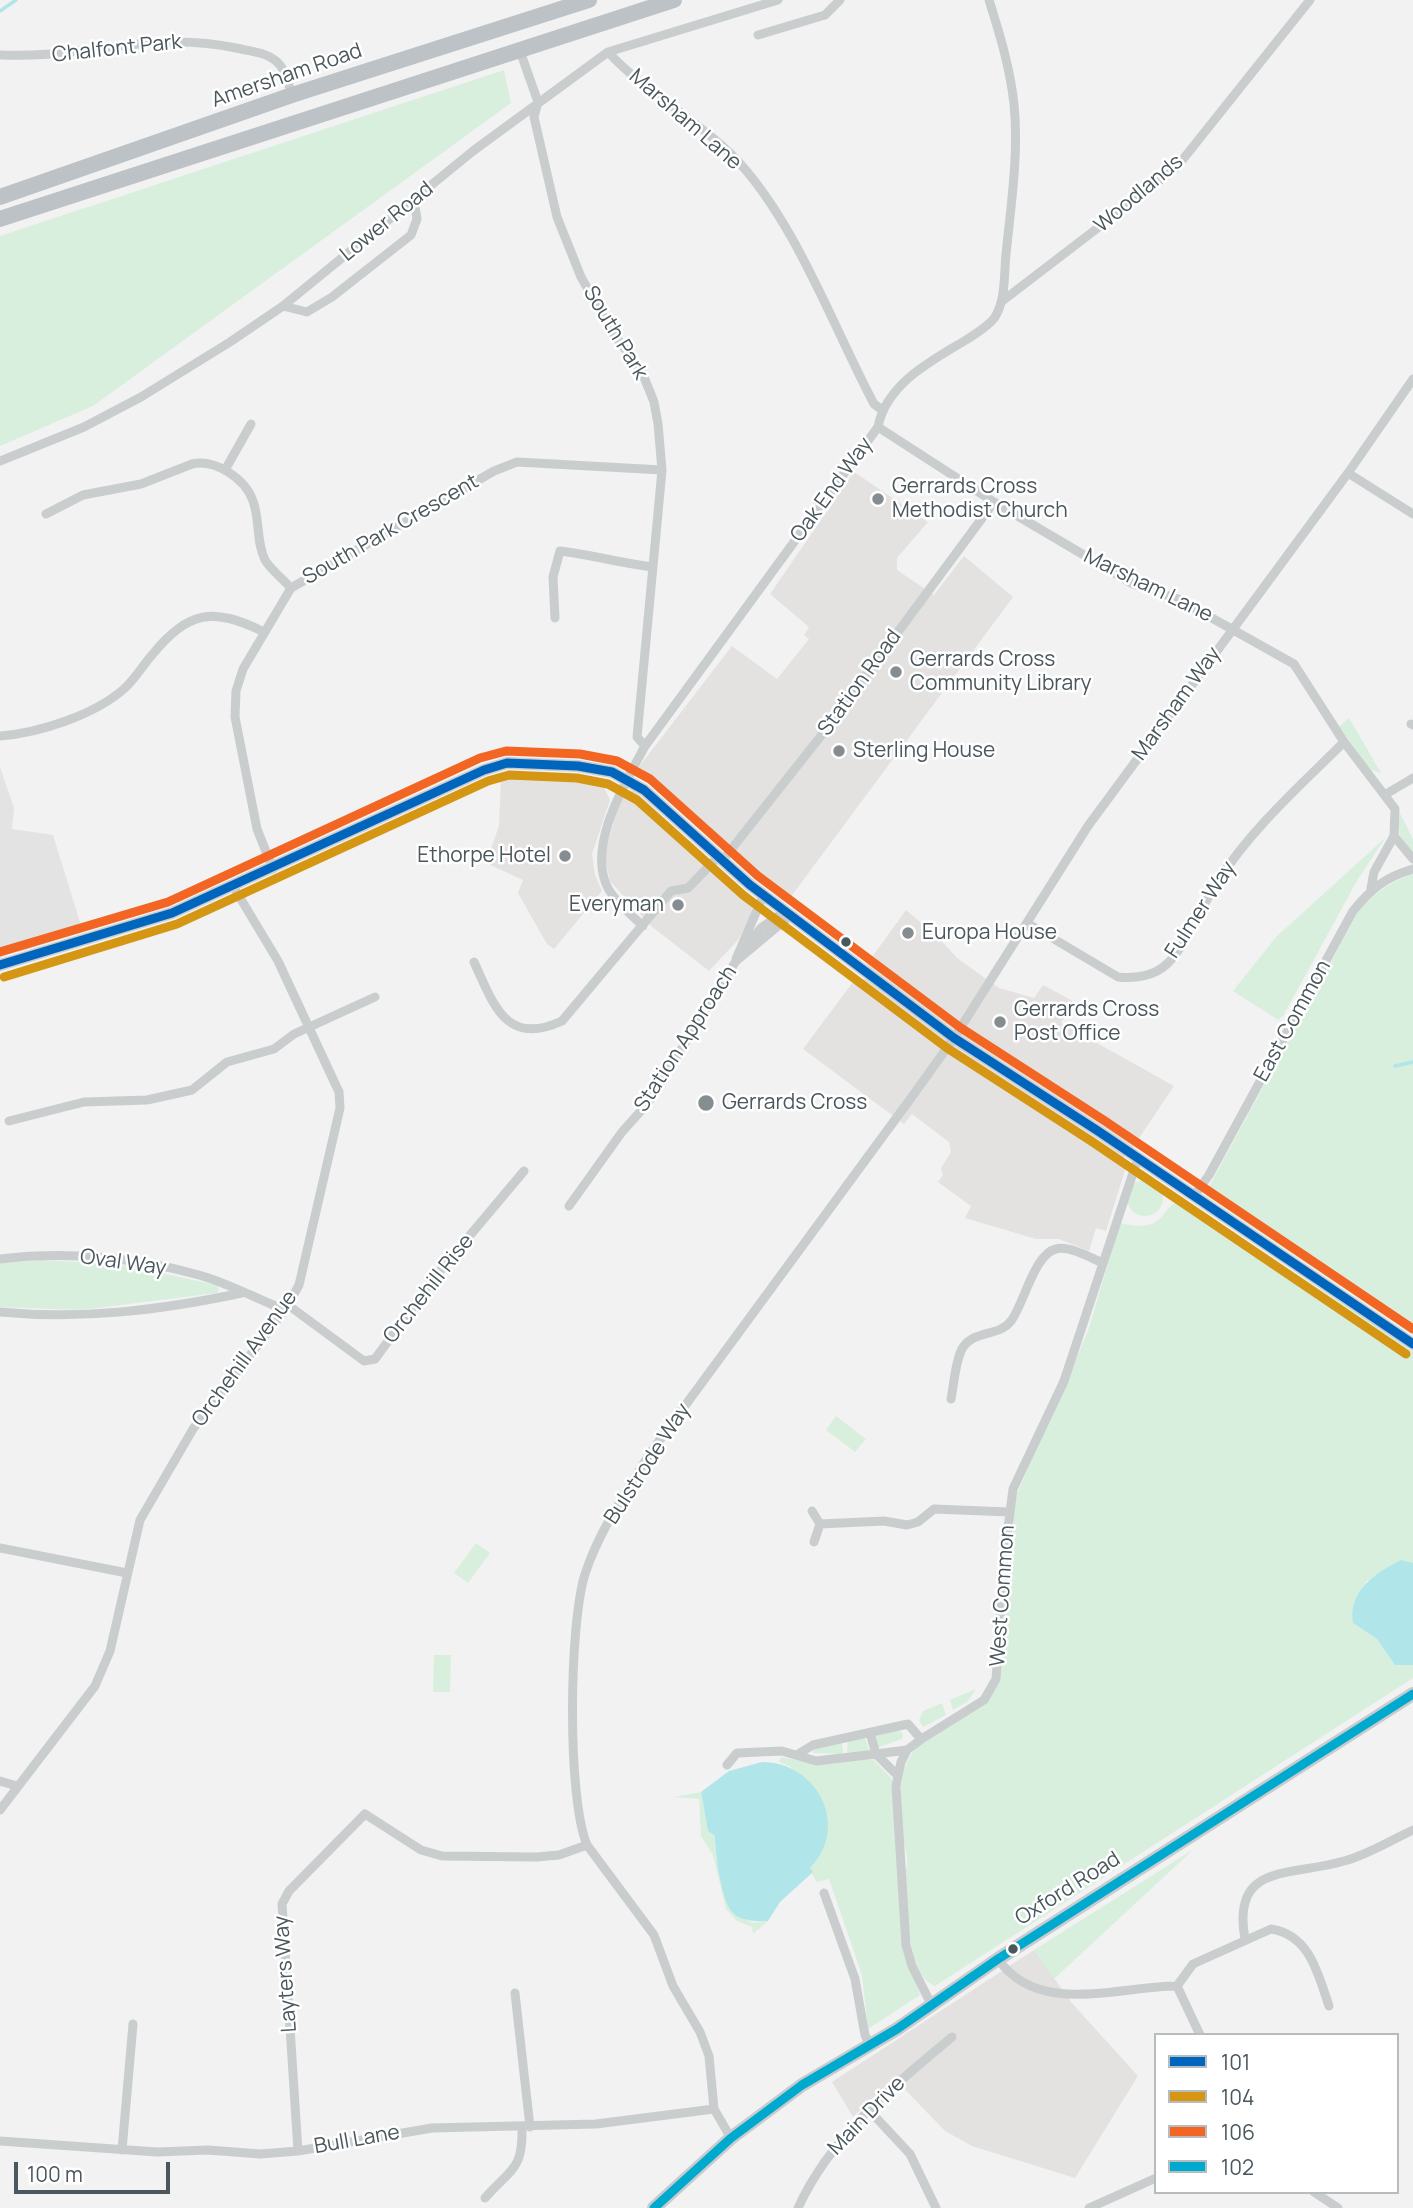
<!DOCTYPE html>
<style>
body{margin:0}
#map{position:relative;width:1413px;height:2208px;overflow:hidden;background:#f2f2f2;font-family:Manrope,sans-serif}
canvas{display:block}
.legend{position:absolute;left:1154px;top:2033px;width:245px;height:161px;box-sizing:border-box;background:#fff;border:2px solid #b7bcbe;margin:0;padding:9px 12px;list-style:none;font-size:21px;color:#4a575d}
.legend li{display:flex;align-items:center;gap:14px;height:35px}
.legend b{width:35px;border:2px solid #b7bcbe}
.scale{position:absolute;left:14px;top:2162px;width:156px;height:32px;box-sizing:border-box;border:4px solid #4a575d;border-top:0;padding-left:9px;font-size:21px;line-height:24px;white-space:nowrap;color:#4a575d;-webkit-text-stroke:5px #fff;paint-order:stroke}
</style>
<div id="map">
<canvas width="1413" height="2208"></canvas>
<ul class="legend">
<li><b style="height:9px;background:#0065bd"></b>101</li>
<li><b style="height:9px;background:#d49613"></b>104</li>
<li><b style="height:9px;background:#f26522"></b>106</li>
<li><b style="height:9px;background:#00a9ce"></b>102</li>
</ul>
<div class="scale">100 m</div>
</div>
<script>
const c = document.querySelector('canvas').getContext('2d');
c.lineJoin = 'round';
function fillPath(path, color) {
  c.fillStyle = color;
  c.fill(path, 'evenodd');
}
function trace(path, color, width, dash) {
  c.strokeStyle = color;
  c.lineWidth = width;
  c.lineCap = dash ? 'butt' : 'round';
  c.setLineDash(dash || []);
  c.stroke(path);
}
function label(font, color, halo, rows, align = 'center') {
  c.font = font + ' Manrope,sans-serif';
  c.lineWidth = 5;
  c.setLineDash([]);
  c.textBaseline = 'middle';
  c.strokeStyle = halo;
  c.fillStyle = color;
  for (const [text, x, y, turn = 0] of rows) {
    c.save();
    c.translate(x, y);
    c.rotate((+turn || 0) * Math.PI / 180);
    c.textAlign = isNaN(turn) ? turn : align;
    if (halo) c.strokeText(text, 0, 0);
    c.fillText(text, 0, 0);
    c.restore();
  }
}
const commercial = new Path2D(`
 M854 472 928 522 897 558V570L934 595 964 556 1013 597 790 898 784 901 655 789 638 768 732 646 777 679 809 639 804 635 809 627 770 594Z
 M548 775 602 783 610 800 592 854 595 875 602 891 554 949 547 944 518 893 523 880 486 863 499 826 501 780Z
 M634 790 753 898 751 918 738 940 709 971 651 926 610 881 604 855 617 811 626 792Z
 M906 910 937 936 957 958 999 988 1034 998 1043 985 1073 1001 1061 1023 1174 1086 1133 1147 1122 1146 1126 1167 1106 1231 1096 1228 1089 1251 1059 1239H1036L965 1218 971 1206 938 1182 943 1175 941 1168 951 1152 949 1142 912 1114 904 1124 803 1049 853 982 868 978 867 964Z
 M1034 1950 1071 2002 1138 2076 1075 2178 972 2146 945 2131 894 2078 853 2117 832 2082Z`);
const education = new Path2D(`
 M0 767 14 808 12 829 53 835 83 932 19 952 15 948 0 958Z`);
const green = new Path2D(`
 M504 70 511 103 93 406 0 446V236Z
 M1349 718 1381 773 1369 769 1339 727Z
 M1400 813 1413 839V856C1400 842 1396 832 1400 813Z
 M1386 837 1358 879 1283 1016 1278 1020 1233 991 1276 937Z
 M1413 874V1335L1206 1196V1192L1358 912C1374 894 1389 882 1413 874Z
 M1127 1198a18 18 0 1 1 36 0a18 18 0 1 1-36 0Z
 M1184 1200 1413 1350V1563L1401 1560 1366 1582 1353 1623 1377 1639 1395 1665H1413V1678L935 1986C906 1975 907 1903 904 1875 911 1859 905 1850 901 1834 898 1818 900 1774 908 1760 927 1725 977 1723 1000 1680L1008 1547 1017 1494 1088 1331 1120 1223C1171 1235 1156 1205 1184 1200Z
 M41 1260 118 1264 217 1285 219 1289 217 1293 81 1310 0 1307V1263Z
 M836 1416 866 1439 855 1452 826 1430Z
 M476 1543 490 1553 468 1583 454 1573Z
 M434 1655H451L450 1692H433Z
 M976 1689 968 1701 953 1710 950 1700Z
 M942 1703 946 1715 923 1727 919 1720 923 1711Z
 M898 1730 903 1734 902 1739 879 1747 874 1739 876 1735Z
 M865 1737 869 1751 851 1754 847 1751 848 1741Z
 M842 1743 843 1754 813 1753V1748Z
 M781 1757 818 1764 873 1759 892 1779 903 1941 920 1995 868 2029 862 1975 829 1879 816 1882 810 1868 791 1767 779 1762Z
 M701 1792 708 1831 715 1836 716 1858 733 1913 753 1923 768 1921 753 1934 752 1927 737 1921 726 1909 713 1855 701 1836 699 1799 674 1797Z
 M1194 1849 1054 1979 1034 1950Z`);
const water = new Path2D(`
 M1401 1560 1413 1563V1665H1395L1377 1639 1353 1623C1348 1591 1375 1573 1401 1560Z
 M762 1762C817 1762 851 1826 810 1868L813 1872 780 1902 768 1921C757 1922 740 1921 732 1912 721 1898 715 1854 715 1836L708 1831 701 1792 729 1771Z`);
const stream = new Path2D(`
 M0 11 16 0
 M1395 1066 1413 1062`);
const street = new Path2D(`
 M758 35 825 15 840 0
 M520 51 538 102 534 117 557 217 581 277 613 333 642 372 654 402 658 424 662 470 637 737 645 746
 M608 52C644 91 693 117 731 154 794 217 832 325 874 404L881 409
 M0 55C84 59 149 30 236 48 249 51 265 52 276 61 286 69 288 84 292 95
 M1001 302 1176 168 1310 0
 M283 306 307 312 332 297 411 235 417 219 414 200
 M878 427 994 502 1133 584 1178 599 1294 664 1344 742 1395 809 1394 836 1413 859
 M0 461 84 427 141 397 230 342 283 306 473 151 608 52 778 0
 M225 470 251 424
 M1348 473 1413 514
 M46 514 83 495 141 484 192 464C215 459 245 478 253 501 260 519 256 542 265 560 271 570 283 579 291 588
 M555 618 553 577 560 551C592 555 621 563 653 567
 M1411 724 1413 725
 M0 736C39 733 95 715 125 688 135 679 143 665 152 655 188 610 214 607 264 632
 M1386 794 1413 778
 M722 861 824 732 994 502
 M273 869 257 829 235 717 236 691 243 669 291 588 494 471 517 462 662 470
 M1371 888 1374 872 1394 836
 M1027 923 1118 977C1135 979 1155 976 1168 963 1187 944 1202 905 1218 881 1252 828 1300 786 1344 742
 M643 926C631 915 617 903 609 890 585 849 625 783 645 746L878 427C886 384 931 361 966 340 975 334 989 326 995 317 1006 300 1004 272 1006 254 1011 205 1019 152 1014 104 1010 68 1000 35 989 0
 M745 948 761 928 784 912
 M736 959 764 894
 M474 962C494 1005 506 1047 562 1021L671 891 688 888 718 857
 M9 1121 84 1102 147 1100 192 1090 227 1062 274 1049 294 1034 375 997
 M1194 1196 1209 1175 1353 911C1371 889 1385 877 1413 869
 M569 1206 622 1132 648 1103 736 961 790 916
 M0 1259C65 1251 136 1257 199 1275 228 1283 257 1299 285 1310
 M288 1305 364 1361 375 1359 435 1277 524 1171
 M0 1312C82 1320 161 1310 242 1293
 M951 1399C954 1384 955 1364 961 1351 971 1329 998 1338 1011 1321 1024 1304 1034 1254 1056 1249 1068 1245 1091 1258 1103 1263
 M812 1511 820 1524
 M814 1542 820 1524 884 1521 907 1525 918 1522 934 1509 1009 1512
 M0 1548 127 1573
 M870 1733 876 1754 907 1750
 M798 1754 813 1745 908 1724 921 1739
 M727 1765 737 1753 782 1751 816 1761 876 1754 897 1775
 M0 1781 17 1786
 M0 1810 95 1686 110 1651 140 1520 193 1429 285 1310 299 1285 340 1108 339 1092 278 961 233 886
 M824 1893 855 1979 865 2035 870 2045
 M1245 1939C1231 1862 1290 1877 1344 1861 1367 1855 1391 1840 1413 1830
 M998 1959C1038 2017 1119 1986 1177 1986L1200 2035
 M1177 1986 1193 1964 1271 1929C1310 1935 1318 1974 1329 2006
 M515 1993 530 2127
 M932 2006 912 1966 906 1945 896 1786 901 1762 907 1750 923 1738 984 1700 996 1679 1004 1559 1013 1489 1064 1381 1138 1158
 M868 2109 910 2154 936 2208
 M731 2138 714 2109 709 2056 700 2032 673 1986 654 1935 587 1845C567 1797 569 1625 585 1574 599 1531 627 1490 651 1452L911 1098 954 1038 1088 826 1348 473 1413 379
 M0 2141 157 2152 208 2150 260 2154 298 2151 432 2128 596 2124 714 2109
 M122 2150 133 2024
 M298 2151 282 1904 289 1891 365 1814 421 1850 442 1856 536 1857 559 1855 587 1845
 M1314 2192 1338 2208
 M485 2198C511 2168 523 2171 522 2127
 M798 2208C831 2136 892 2087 952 2037
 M1089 2208 1156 2178`);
const secondary = new Path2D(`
 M0 965 172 913 484 770 507 763 578 766 612 772 644 790 750 885 954 1038 1098 1131 1413 1344`);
const primary = new Path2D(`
 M654 2208 731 2138 802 2085 897 2029 998 1959 1413 1694`);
const highway = new Path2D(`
 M0 197 292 95 589 0
 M0 219 674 0`);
const bus1 = new Path2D(`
 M0 965 172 913 484 770 507 763 578 766 612 772 644 790 750 885 954 1038 1098 1131 1413 1344`);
const bus2 = new Path2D(`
 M4 977 177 924 488 781 509 775 577 778 608 784 637 800 743 895 947 1048 1091 1141 1406 1354`);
const bus3 = new Path2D(`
 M0 952 168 902 480 758 506 751 580 754 617 761 650 779 758 876 961 1028 1105 1121 1413 1329`);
const bus4 = new Path2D(`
 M654 2208 731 2138 802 2085 897 2029 998 1959 1413 1694`);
const markers = [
 [878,499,7,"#858d91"],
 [896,672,7,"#858d91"],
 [839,751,7,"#858d91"],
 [565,856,7,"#858d91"],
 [678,905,7,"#858d91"],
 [908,933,7,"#858d91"],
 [846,942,6,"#4a575d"],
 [1000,1022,7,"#858d91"],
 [706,1103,9,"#858d91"],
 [1013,1949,6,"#4a575d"]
];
const streetNames = [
 ["Chalfont Park",117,49,-6],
 ["Amersham Road",287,76,-19],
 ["Marsham Lane",685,120,41],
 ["Woodlands",1139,194,-40],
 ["Lower Road",387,222,-39],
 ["South Park",615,333,59],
 ["Oak End Way",832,490,-54],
 ["South Park Crescent",391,530,-30],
 ["Marsham Lane",1148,586,26],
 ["Station Road",860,683,-54],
 ["Marsham Way",1177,704,-54],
 ["Fulmer Way",1201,910,-57],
 ["East Common",1293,1021,-61],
 ["Station Approach",686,1039,-57],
 ["Oval Way",123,1263,8],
 ["Orchehill Rise",429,1289,-52],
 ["Orchehill Avenue",245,1359,-54],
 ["Bulstrode Way",648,1464,-57],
 ["West Common",1003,1596,-86],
 ["Oxford Road",1068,1889,-32],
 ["Layters Way",286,1974,-94],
 ["Main Drive",867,2116,-46],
 ["Bull Lane",357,2140,-10]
];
const poiNames = [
 ["Gerrards Cross",892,487],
 ["Methodist Church",892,511],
 ["Gerrards Cross",910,660],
 ["Community Library",910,684],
 ["Sterling House",853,751],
 ["Ethorpe Hotel",551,856,"right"],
 ["Everyman",664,905,"right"],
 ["Europa House",922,933],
 ["Gerrards Cross",1014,1010],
 ["Post Office",1014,1034],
 ["Gerrards Cross",722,1103]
];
fillPath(commercial, '#e3e2e0');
fillPath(education, '#e4e3e4');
fillPath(green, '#d8efde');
fillPath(water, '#b0e5ea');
trace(stream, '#b0e5ea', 3.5);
trace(street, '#cacdce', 9);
trace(secondary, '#cbcdcf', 12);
trace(primary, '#c8cbcd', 14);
trace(highway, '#bcc2c5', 16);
trace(bus1, '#0065bd', 9);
trace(bus2, '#d49613', 9);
trace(bus3, '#f26522', 9);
trace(bus4, '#00a9ce', 9);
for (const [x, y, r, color] of markers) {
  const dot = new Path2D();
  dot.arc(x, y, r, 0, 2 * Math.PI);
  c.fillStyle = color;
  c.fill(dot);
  trace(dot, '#fff', 2.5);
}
label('21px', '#4a575d', '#fff', streetNames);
label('21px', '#4a575d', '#fff', poiNames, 'left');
</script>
